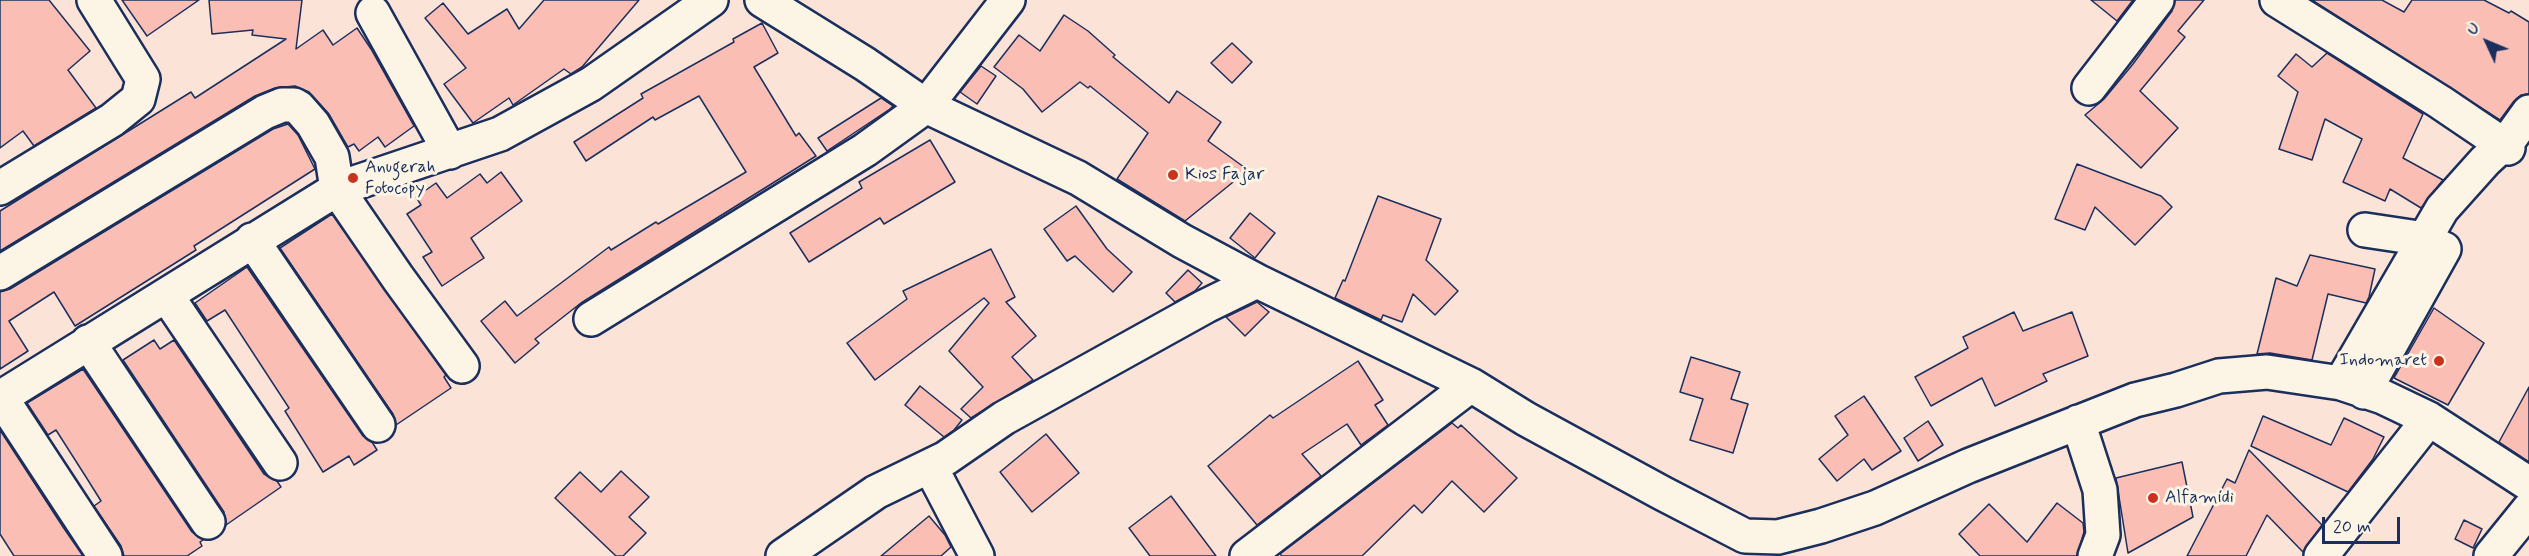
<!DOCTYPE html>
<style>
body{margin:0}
#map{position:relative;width:2529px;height:556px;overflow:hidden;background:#fbe4d7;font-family:Mynerve,sans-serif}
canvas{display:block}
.north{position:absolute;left:2457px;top:12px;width:60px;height:60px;-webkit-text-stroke:4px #fcf5e5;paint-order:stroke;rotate:314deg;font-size:16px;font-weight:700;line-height:24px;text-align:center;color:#1b2f5e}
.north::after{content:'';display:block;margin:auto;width:21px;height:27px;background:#1b2f5e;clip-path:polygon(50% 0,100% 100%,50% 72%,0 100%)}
.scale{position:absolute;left:2322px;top:517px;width:78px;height:27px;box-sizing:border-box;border:3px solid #1b2f5e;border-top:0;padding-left:8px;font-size:18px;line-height:21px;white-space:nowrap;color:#1b2f5e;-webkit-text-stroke:4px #fcf5e5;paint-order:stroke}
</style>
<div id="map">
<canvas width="2529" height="556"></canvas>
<div class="north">U</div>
<div class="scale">20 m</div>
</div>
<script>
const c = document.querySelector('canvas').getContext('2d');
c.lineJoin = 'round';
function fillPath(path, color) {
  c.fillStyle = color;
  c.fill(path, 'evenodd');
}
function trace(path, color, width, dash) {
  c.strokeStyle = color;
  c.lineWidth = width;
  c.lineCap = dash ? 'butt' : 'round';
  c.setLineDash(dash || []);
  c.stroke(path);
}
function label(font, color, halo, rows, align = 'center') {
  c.font = font + ' Mynerve,sans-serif';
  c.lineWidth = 6;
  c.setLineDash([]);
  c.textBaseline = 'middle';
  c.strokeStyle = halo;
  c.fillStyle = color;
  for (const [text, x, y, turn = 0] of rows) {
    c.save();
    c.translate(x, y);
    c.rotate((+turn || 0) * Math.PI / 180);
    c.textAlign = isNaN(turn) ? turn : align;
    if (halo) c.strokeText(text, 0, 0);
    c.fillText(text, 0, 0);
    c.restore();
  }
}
const building = new Path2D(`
 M0 0H49L90 51 68 70 96 108 34 146 23 131 0 148Z
 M122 0H199L147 36Z
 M209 0H302L296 49 323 30 333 45 357 28 371 49 414 126 385 147 378 137 359 151 354 144 348 147 329 114 309 92 295 86 275 88 255 96 0 251V211L191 92 195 98 286 39 252 35 253 30 212 34Z
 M544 0H639L582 67 571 74 564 69 513 105 509 98 473 123 444 84 466 68 425 18 443 3 468 34 507 9 519 29Z
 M2091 0H2133L2117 21Z
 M2175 0H2204L2178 31 2185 37 2140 91 2178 128 2141 168 2085 115 2104 99 2133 64 2172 11Z
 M2312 0H2382L2404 12 2412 0H2484L2509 13 2511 11 2529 22V94L2521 95 2514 101 2500 120Z
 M1064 15 1088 31 1115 55 1113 57 1169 103 1177 91 1221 122 1208 141 1248 170 1185 221 1117 179 1148 133 1090 86 1088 88 1080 82 1042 112 1023 89 994 67 1019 35 1040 51Z
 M762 23 778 53 754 67 796 136 799 133 816 156 581 303 535 339 539 343 515 363 481 321 505 301 517 316 609 247 611 250 656 222 658 224 746 172 699 96 655 120 653 117 586 161 574 142 643 98 641 94 734 42 733 39Z
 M1232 43 1252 62 1232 83 1211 63Z
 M2327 53 2423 114 2403 158 2443 180 2421 208 2390 189 2385 201 2343 182 2362 139 2325 119 2312 160 2279 149 2298 92 2278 76 2296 54 2312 67Z
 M981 66 996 76 977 104 960 92Z
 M881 98 893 106 890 109 827 151 818 138Z
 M288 124 298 135 315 169 194 246 196 250 75 326 54 292 9 321 28 351 0 369V292L10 289 273 129Z
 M930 140 955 182 884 224 880 218 809 262 790 233 862 188 859 182Z
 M2077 164 2161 196 2172 207 2135 245 2095 207 2085 230 2055 219Z
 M501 172 522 201 471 238 484 258 442 286 423 257 432 252 407 214 421 205 416 197 436 183 447 198 480 174 487 183Z
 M1378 196 1441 219 1426 260 1458 291 1435 315 1413 294 1402 322 1383 315 1381 320 1335 298 1343 280 1345 281Z
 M1076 206 1107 249 1132 272 1113 292 1075 256 1067 261 1044 229Z
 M1250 213 1275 233 1255 258 1230 238Z
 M332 214 446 375 444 377 451 388 396 425 393 414 280 248Z
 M991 249 1015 297 1006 302 1036 336 1012 357 1033 380 971 418 961 409 983 387 949 351 989 303 984 298 875 380 847 343 907 299 903 291Z
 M2310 255 2375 269 2369 297 2366 303 2328 294 2312 360 2270 353 2257 354 2276 278 2297 286Z
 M247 267 363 436 372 442 377 450 354 465 349 456 323 472 285 411 289 408 225 310 207 321 195 303Z
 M1188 270 1202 283 1195 291 1175 302 1166 293Z
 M1257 302 1269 312 1245 336 1226 317Z
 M2434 308 2484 343 2448 405 2394 378Z
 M2014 312 2023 331 2072 312 2088 356 2043 374 2047 381 1995 406 1982 378 1931 406 1915 377 1968 348 1963 337Z
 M154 340 160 349 174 340 264 474 277 481 281 487 226 525 224 512 123 360Z
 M1691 357 1740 372 1731 399 1748 404 1733 453 1690 440 1703 399 1680 392Z
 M1358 361 1383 400 1375 405 1388 425 1361 445 1347 424 1302 454 1321 476 1257 525 1208 466 1270 415 1273 418Z
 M83 369 192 532 203 540 200 542 202 546 187 556H124L121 546 94 506 101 501 86 477 56 430 48 435 27 403Z
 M920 386 962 420 954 430 944 437 905 405Z
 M2529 387V462L2499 442Z
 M1864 396 1901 451 1872 470 1864 459 1837 481 1819 459 1848 435 1835 416Z
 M2263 416 2331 445 2344 418 2384 437 2373 459 2348 492 2251 446Z
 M1928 421 1943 445 1918 461 1904 438Z
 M1452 423 1458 428 1461 425 1517 478 1484 512 1452 481 1422 513 1414 505 1362 556H1282L1280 554Z
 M0 430 63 527 83 556H14L0 534Z
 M1046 434 1079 473 1032 512 1000 472Z
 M2249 450 2322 525 2303 552 2267 515 2246 556H2187L2227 479 2235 483Z
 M2182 462 2193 517 2128 553 2116 478Z
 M621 471 649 497 629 517 646 533 623 556H616L555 498 580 472 601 492Z
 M1171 496 1216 556H1150L1129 528Z
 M2057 503 2083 523 2084 532 2077 556H1980L1959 534 1989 504 2027 542Z
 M929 516 945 535 951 547 941 556H881Z
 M2464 520 2482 529 2473 548 2455 539Z`);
const minor = new Path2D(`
 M762 0 865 64 926 106 1078 178 1182 241 1257 281 1471 385 1526 419 1662 493 1745 536 1778 537 1821 526 1875 508 1968 466 2135 400 2176 390 2219 376 2267 372 2341 383 2383 397 2429 419 2529 484
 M2277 0 2440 102 2508 148
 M373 13 450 152
 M2089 88 2157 0
 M0 188 112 120 138 99 143 79 94 0
 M2365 230 2425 239 2442 248
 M252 240 378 425
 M0 273 265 112 282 105H294L299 108 313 124 332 157 337 189 398 278 462 366
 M167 296 280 463
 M591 319 865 150 926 106 1008 0
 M88 342 208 522
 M2341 383 2442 209 2485 161 2511 137 2529 112
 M2364 392 2444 249
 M0 396 105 556
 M0 398 337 189 500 134 591 84 711 0
 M2078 422 2100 490 2103 535 2095 556
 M930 466 977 556
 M783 556 876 492 946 458 1004 418 1206 306 1257 281
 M1247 556 1471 385
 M2321 556 2429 419
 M2491 556 2529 509`);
const markers = [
 [1173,175,6,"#c8321e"],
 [353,178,6,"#c8321e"],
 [2439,361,6,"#c8321e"],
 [2153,498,6,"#c8321e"]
];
const poiNames = [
 ["Anugerah",365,168],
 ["Fotocopy",365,189],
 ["Kios Fajar",1185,175],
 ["Indomaret",2427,361,"right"],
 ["Alfamidi",2165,498]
];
fillPath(building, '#fabeb5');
trace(building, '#1b2f5e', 1.5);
trace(minor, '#1b2f5e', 38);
trace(minor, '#fcf5e5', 33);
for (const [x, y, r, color] of markers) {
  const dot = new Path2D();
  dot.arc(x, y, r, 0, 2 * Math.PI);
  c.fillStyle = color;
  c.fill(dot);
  trace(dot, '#fcf5e5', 2);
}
label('18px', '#1b2f5e', '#fcf5e5', poiNames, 'left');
</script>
